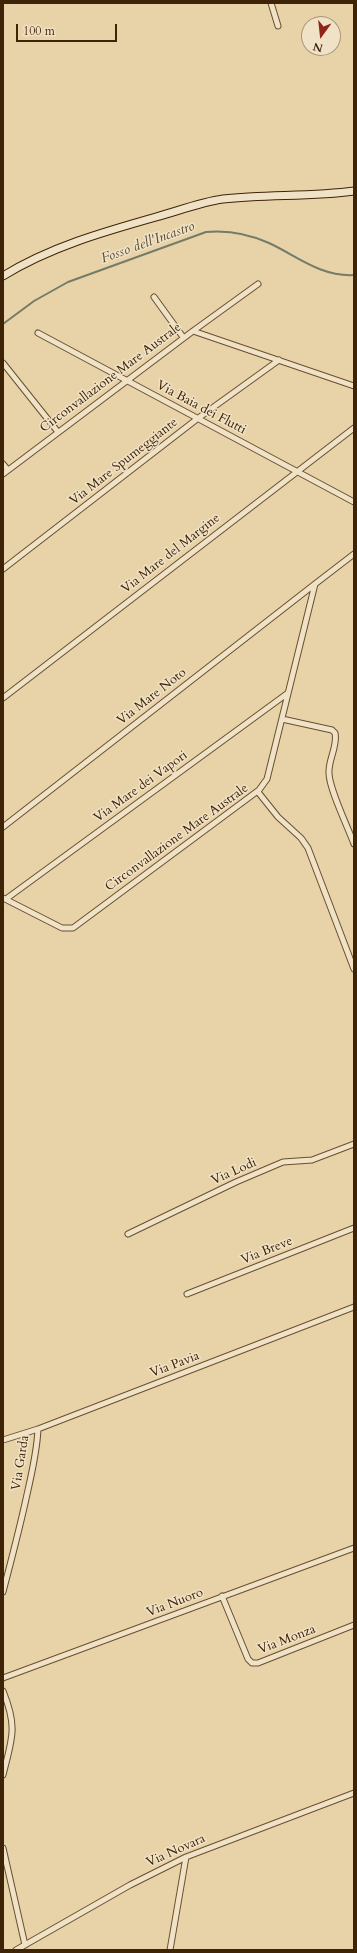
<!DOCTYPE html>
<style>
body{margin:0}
#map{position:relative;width:357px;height:1953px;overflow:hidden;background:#e8d2a7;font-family:Cardo,serif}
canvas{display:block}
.frame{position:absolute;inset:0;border:4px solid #3e2307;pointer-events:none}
.north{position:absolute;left:301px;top:16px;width:40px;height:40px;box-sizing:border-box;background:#f0e2c6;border:1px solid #a9967a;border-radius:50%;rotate:195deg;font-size:11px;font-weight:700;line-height:16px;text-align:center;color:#3e2307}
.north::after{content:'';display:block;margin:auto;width:14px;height:18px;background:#8f2418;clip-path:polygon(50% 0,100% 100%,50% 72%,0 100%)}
.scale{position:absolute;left:16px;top:24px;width:101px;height:18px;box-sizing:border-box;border:2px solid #3e2307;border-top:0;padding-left:5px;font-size:12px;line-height:14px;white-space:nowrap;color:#3e2307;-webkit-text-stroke:3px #f0e2c6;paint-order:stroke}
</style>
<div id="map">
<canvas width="357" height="1953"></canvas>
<div class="frame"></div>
<div class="north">N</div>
<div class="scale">100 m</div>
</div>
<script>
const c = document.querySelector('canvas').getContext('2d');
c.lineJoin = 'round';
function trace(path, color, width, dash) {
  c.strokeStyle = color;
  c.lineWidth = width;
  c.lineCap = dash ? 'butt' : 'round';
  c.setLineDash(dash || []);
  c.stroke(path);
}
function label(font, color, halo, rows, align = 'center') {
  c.font = font + ' Cardo,serif';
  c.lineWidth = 3;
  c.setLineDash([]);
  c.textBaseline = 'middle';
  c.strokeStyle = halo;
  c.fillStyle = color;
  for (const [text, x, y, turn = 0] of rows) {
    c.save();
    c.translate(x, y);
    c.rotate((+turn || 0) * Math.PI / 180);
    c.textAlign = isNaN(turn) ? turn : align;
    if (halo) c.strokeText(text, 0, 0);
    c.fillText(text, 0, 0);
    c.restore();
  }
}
const stream = new Path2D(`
 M3 324 34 301 68 282 206 232C228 230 249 234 269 243 297 256 321 277 354 275`);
const minor = new Path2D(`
 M271 3 278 26
 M154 297 183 337
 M193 331 258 284
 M38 333 354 502
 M3 363 58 432
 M3 464 8 470
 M3 474 193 331 354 386
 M3 569 197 419 279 360
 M3 698 354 428
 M282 719 332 730 335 733C338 746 328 760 329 773 329 789 348 827 354 844
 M258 792 278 817 301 838 308 848 354 969
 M3 827 315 584
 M3 898 62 928H73L259 790 267 779 315 584 354 554
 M6 899 288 693
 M128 1234 236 1182 283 1162 312 1160 354 1144
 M187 1294 354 1228
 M3 1440 38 1429 354 1307
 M3 1592C11 1561 19 1531 26 1499 31 1476 37 1453 38 1429
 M222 1596 248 1659 252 1663H258L354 1625
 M3 1678 354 1548
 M3 1691C18 1728 12 1738 3 1775
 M3 1848 25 1945
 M16 1950 130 1885 186 1857 354 1793
 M170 1950 186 1857`);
const secondary = new Path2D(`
 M3 276C50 247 103 232 156 217 178 211 201 202 223 199 267 194 311 197 354 191`);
const streetNames = [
 ["Circonvallazione Mare Australe",111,378,-37],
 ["Via Baia dei Flutti",201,408,28],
 ["Via Mare Spumeggiante",124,462,-38],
 ["Via Mare del Margine",171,554,-38],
 ["Via Mare Noto",152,697,-38],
 ["Via Mare dei Vapori",141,787,-36],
 ["Circonvallazione Mare Australe",177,838,-36],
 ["Via Lodi",234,1172,-24],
 ["Via Breve",267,1251,-22],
 ["Via Pavia",175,1365,-21],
 ["Via Garda",21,1463,-81],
 ["Via Nuoro",175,1603,-21],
 ["Via Monza",287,1640,-21],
 ["Via Novara",176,1851,-24]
];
const waterNames = [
 ["Fosso dell'Incastro",148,243,-20]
];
trace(stream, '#737c69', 2);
trace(minor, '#684f2f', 7);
trace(secondary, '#3e2307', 9);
trace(minor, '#f0e2c6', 5);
trace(secondary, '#f0e2c6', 7);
label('13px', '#3e2307', '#f0e2c6', streetNames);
label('italic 14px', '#544830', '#f0e2c6', waterNames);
</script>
